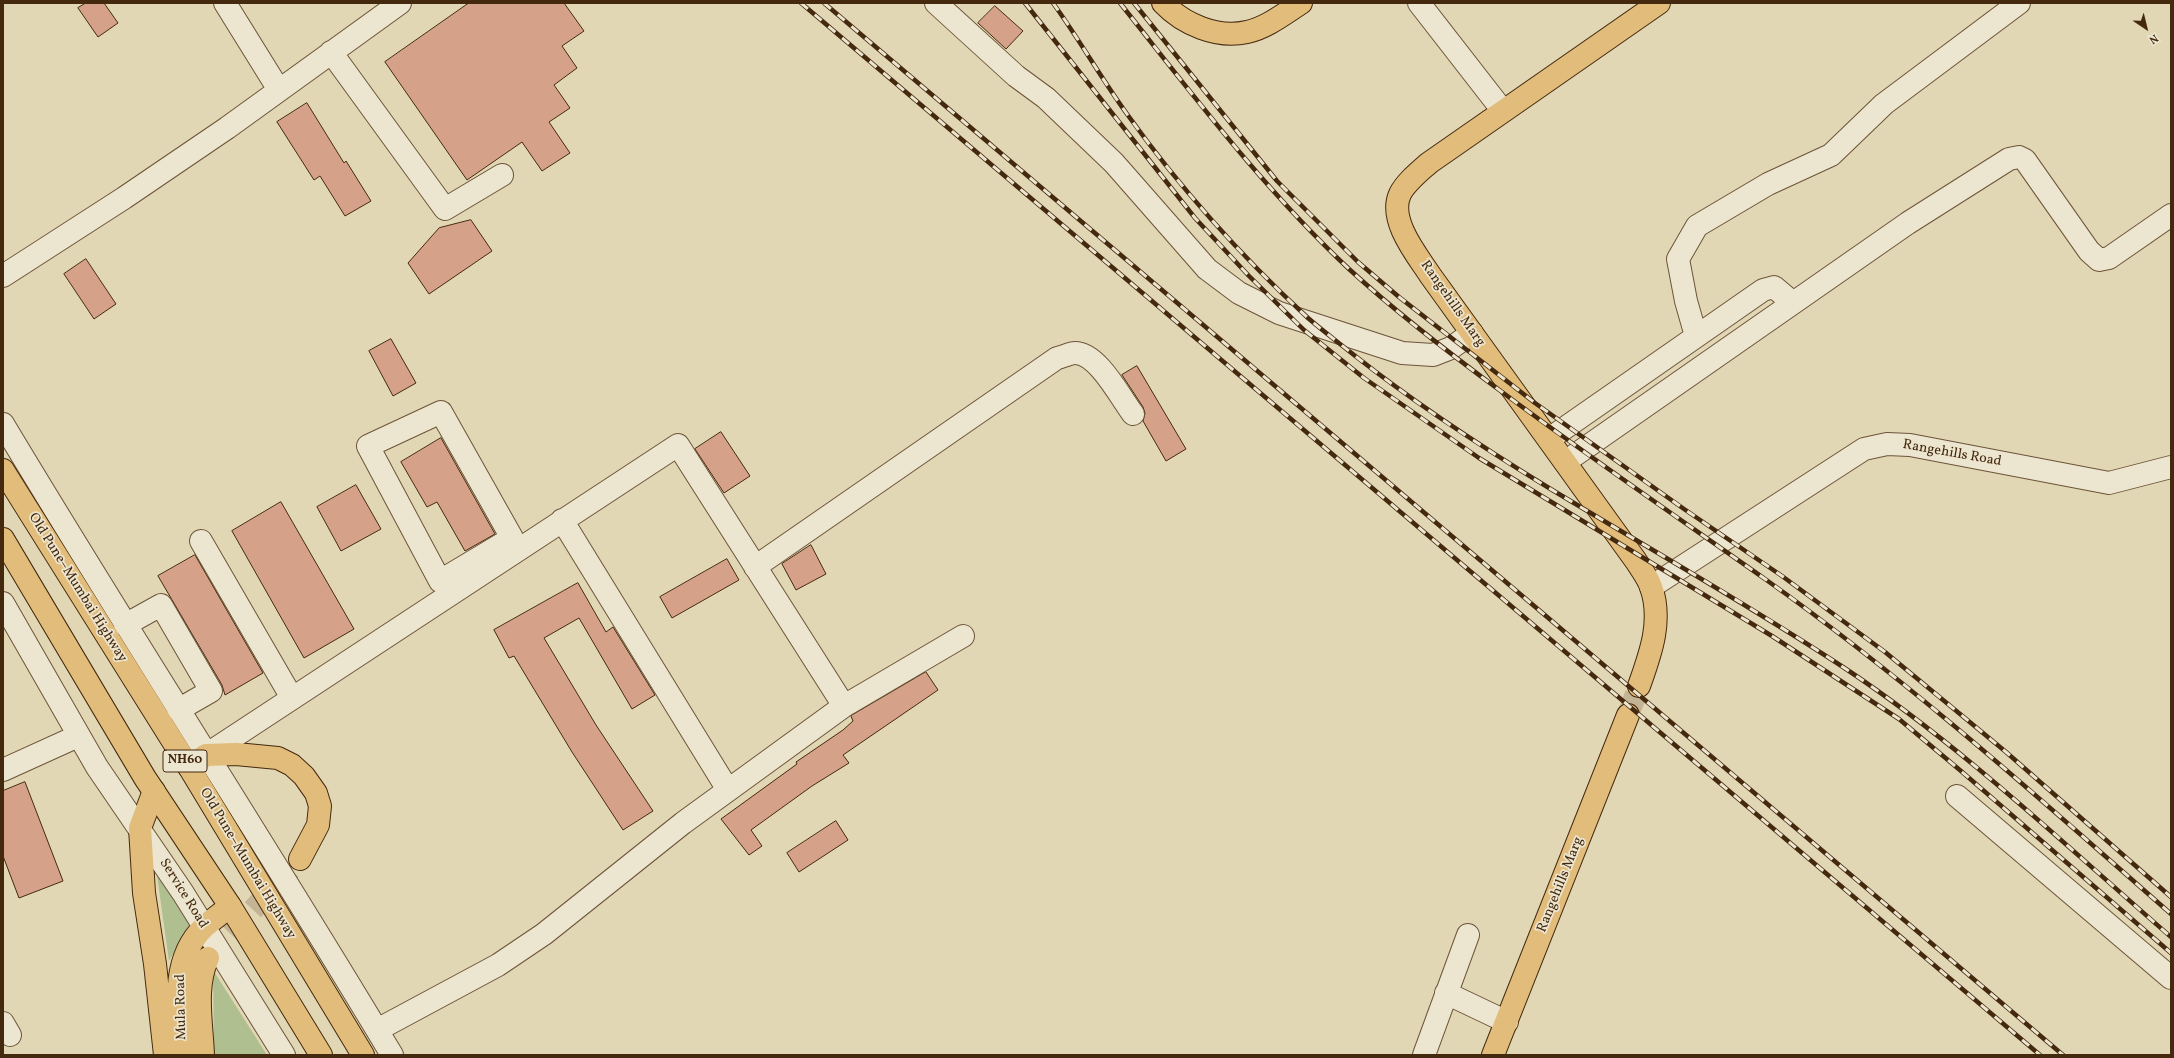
<!DOCTYPE html>
<meta charset="utf-8">
<style>
body{margin:0}
#map{position:relative;width:2174px;height:1058px;overflow:hidden;background:#e2d7b5;font-family:Vollkorn,serif}
canvas{display:block}
.frame{position:absolute;inset:0;border:4px solid #44290e;pointer-events:none}
.north{position:absolute;left:2126px;top:8px;width:40px;height:40px;-webkit-text-stroke:3px #ece5cf;paint-order:stroke;rotate:145deg;font-size:11px;font-weight:700;line-height:16px;text-align:center;color:#44290e}
.north::after{content:'';display:block;margin:auto;width:14px;height:18px;background:#44290e;clip-path:polygon(50% 0,100% 100%,50% 72%,0 100%)}
</style>
<div id="map">
<canvas width="2174" height="1058"></canvas>
<div class="frame"></div>
<div class="north">N</div>
</div>
<script>
const c = document.querySelector('canvas').getContext('2d');
c.lineJoin = 'round';
function fillPath(path, color) {
  c.fillStyle = color;
  c.fill(path, 'evenodd');
}
function trace(path, color, width, dash) {
  c.strokeStyle = color;
  c.lineWidth = width;
  c.lineCap = dash ? 'butt' : 'round';
  c.setLineDash(dash || []);
  c.stroke(path);
}
function label(font, color, halo, rows, align = 'center') {
  c.font = font + ' Vollkorn,serif';
  c.lineWidth = 3.5;
  c.setLineDash([]);
  c.textBaseline = 'middle';
  c.strokeStyle = halo;
  c.fillStyle = color;
  for (const [text, x, y, turn = 0] of rows) {
    c.save();
    c.translate(x, y);
    c.rotate((+turn || 0) * Math.PI / 180);
    c.textAlign = isNaN(turn) ? turn : align;
    if (halo) c.strokeText(text, 0, 0);
    c.fillText(text, 0, 0);
    c.restore();
  }
}
const green = new Path2D(`
 M155 861 192 920 169 961Z
 M213 970 267 1055H214Z`);
const building = new Path2D(`
 M86 3H104L118 23 98 37 78 8Z
 M469 3H564L584 31 562 46 577 68 554 85 570 108 549 122 570 153 542 171 522 142 467 180 385 62Z
 M995 6 1023 31 1006 49 978 23Z
 M307 103 344 163 346 161 371 201 345 216 320 176 314 180 277 122Z
 M471 220 492 251 429 294 408 263 439 228Z
 M86 259 116 304 94 319 64 274Z
 M391 339 416 383 393 396 369 351Z
 M1137 366 1186 449 1166 461 1143 421 1145 413 1143 407 1122 375Z
 M721 432 750 476 724 493 695 449Z
 M441 438 495 534 465 551 437 502 427 507 401 462Z
 M356 485 381 529 341 551 317 507Z
 M281 502 354 629 304 658 232 531Z
 M811 545 826 574 796 590 782 564Z
 M195 555 263 673 225 695 222 685 158 576Z
 M727 559 739 580 672 618 660 597Z
 M578 583 606 632 613 627 655 695 632 709 579 618 544 638 596 725 653 811 623 830 572 752 514 656 509 658 494 630Z
 M926 672 938 690 843 755 849 763 812 786 751 830 762 846 749 855 721 819 797 764 796 762 843 730 853 721 851 716Z
 M25 782 63 881 19 898 3 856V791Z
 M836 821 848 840 799 872 787 853Z`);
const majorTunnel = new Path2D(`
 M1628 715 1639 686
 M208 958 300 859`);
const minor = new Path2D(`
 M225 3 279 90
 M936 3 1016 76 1046 98 1114 163 1207 269 1239 293 1279 313 1402 353 1433 355 1451 348 1472 333
 M1419 3 1503 111
 M331 52 445 209 502 175
 M3 276 124 198 227 128 400 3
 M1696 336 1686 301 1678 259 1697 226 1768 184 1831 155 1884 104 2019 3
 M441 412 512 538 440 581 368 446Z
 M3 424C130 636 265 843 392 1055
 M1549 439 1763 290 1774 287 1793 303
 M1565 462 1908 223 2009 159 2019 157 2025 160 2089 251 2099 260 2109 258 2171 215
 M562 520 728 790
 M201 541 292 698
 M755 567 1057 358C1063 357 1070 353 1075 353 1098 353 1120 397 1133 414
 M1651 587 1864 449 1887 444 1910 445 2109 483 2171 467
 M3 603 97 767 183 893 284 1055
 M125 625 161 605 211 691 178 710
 M206 755 678 445 844 706
 M3 770 78 736
 M1957 796 2171 978
 M1446 993 1507 1022
 M3 1023 10 1035
 M377 1030 498 965 544 934 683 823 844 706 963 636
 M1424 1055 1468 935`);
const major = new Path2D(`
 M1163 3C1183 24 1217 39 1247 32 1266 28 1284 14 1301 3
 M1639 686C1650 655 1663 621 1651 587 1648 578 1641 569 1636 561L1430 275C1417 255 1388 220 1400 194 1406 182 1419 172 1429 163L1659 3
 M189 767 206 755 236 754 278 758 292 765 304 776 316 793 320 806 318 825 300 859
 M154 791 140 828 144 893 155 964 165 1055
 M183 1055C179 1012 169 961 204 927 212 920 222 913 230 906
 M203 1055C202 1025 194 986 208 958
 M1493 1055 1628 715`);
const highway = new Path2D(`
 M3 470 189 767 363 1055
 M3 539 145 778 230 906 321 1055`);
const rail = new Path2D(`
 M801 3 2040 1055
 M824 3 2063 1055
 M1025 3 1195 218 1249 276 1304 330 1364 378 1479 458 1772 636 1899 719 1961 771 2171 953
 M1053 3C1079 39 1101 78 1127 114 1180 188 1241 256 1308 318 1323 331 1339 343 1354 355 1416 404 1482 447 1549 488 1648 548 1749 605 1846 669 1963 747 2065 845 2171 937
 M1120 3C1194 96 1262 187 1349 269 1397 313 1449 353 1502 392 1588 456 1677 517 1765 579 1909 681 2039 798 2171 914
 M1134 3 1277 181 1358 262 1399 297 1535 403 1684 509 1782 576 1885 652 2006 752 2171 897`);
const shields = [
 [185,761,44]
];
const shieldNames = [
 ["NH60",185,761]
];
const streetNames = [
 ["Rangehills Marg",1452,304,55],
 ["Rangehills Road",1952,454,10],
 ["Old Pune–Mumbai Highway",77,588,58],
 ["Old Pune–Mumbai Highway",247,864,59],
 ["Rangehills Marg",1561,885,-68],
 ["Service Road",183,894,58],
 ["Mula Road",182,1007,-91]
];
fillPath(green, '#b0bf90');
fillPath(building, '#d5a189');
trace(building, '#44290e', 1);
trace(majorTunnel, '#c2b494', 22, [22, 11]);
trace(minor, '#6c5438', 24);
trace(major, '#44290e', 24);
trace(highway, '#44290e', 24);
trace(minor, '#ece5cf', 22);
trace(major, '#e1bc7a', 22);
trace(highway, '#e1bc7a', 22);
trace(rail, '#44290e', 4.5);
trace(rail, '#ece5cf', 3, [9]);
for (const [x, y, w] of shields) {
  const box = new Path2D();
  box.roundRect(x - w / 2, y - 11, w, 22, 3);
  c.fillStyle = '#ece5cf';
  c.fill(box);
  trace(box, '#44290e', 1);
}
label('bold 13px', '#44290e', null, shieldNames);
label('14px', '#44290e', '#ece5cf', streetNames);
</script>
